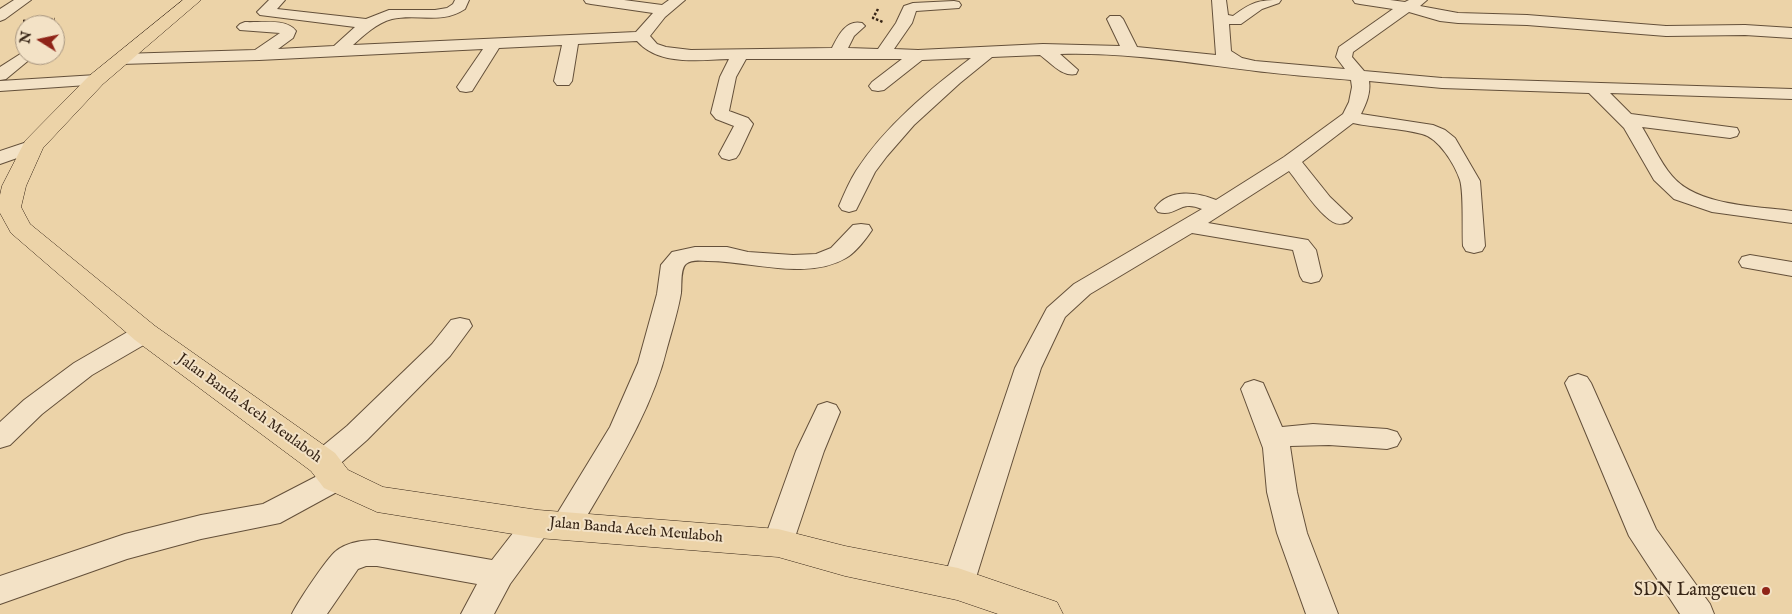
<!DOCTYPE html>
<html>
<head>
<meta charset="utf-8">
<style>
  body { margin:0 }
  #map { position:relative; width:1792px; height:614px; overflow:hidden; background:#ecd3a8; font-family:"IM FELL English",serif }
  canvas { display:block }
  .north { position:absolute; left:15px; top:15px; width:50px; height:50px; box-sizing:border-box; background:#f3e2c6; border:1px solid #a89680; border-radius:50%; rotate:280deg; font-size:14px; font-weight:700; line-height:20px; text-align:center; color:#372516 }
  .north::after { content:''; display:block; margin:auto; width:18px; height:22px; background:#8f2418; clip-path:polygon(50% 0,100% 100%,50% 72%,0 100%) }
</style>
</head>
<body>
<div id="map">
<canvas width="1792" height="614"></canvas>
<div class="north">N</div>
</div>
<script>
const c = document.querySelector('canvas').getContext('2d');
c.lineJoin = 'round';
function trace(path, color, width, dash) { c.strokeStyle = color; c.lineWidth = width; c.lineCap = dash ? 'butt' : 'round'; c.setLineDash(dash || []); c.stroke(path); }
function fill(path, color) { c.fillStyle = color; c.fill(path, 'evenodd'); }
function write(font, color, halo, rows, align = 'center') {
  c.font = font + ' "IM FELL English",serif'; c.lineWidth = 4; c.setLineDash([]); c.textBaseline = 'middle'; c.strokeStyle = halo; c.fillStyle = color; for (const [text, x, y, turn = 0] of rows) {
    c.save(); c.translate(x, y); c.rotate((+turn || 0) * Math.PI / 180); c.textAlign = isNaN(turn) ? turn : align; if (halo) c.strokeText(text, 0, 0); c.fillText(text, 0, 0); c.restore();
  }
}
const path = new Path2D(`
  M878,9L873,18L883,22
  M23,21L55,19`);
const minor = new Path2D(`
  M14,0H31L5,19L0,21V9Z
  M269,0H285L277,9L366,19L389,10H435L447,8L453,4L455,0H469L465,9C441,25 417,13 392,19C377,23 364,35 353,45L636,32L653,13L591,4L586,3L584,0H624L662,5L669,0H685L665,17L650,36L657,44L666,47L691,50L832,48C838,36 846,19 862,23L865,26L854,36L848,48L878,49L896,23L904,6L913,3L954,1L959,2L961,5L959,8L916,11L912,23L894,49L918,50L1043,44L1120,46L1107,19L1110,16H1120L1123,19L1137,47L1216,55L1212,0H1226L1228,15L1233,16C1252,2 1258,0 1281,0L1279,3L1262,9L1241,24H1229L1231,51L1242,58L1255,61L1345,69L1336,57L1339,47L1393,9L1360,4L1355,3L1353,0H1390L1405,2L1409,0H1427L1420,6L1458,13L1527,15L1666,26L1745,25L1792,28V38L1745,35L1666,36L1527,25L1458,23L1440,21L1409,12L1353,52L1352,57L1364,71L1442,78L1792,89V99L1610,93L1631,114L1737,128L1739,132L1737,136L1730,138L1642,127C1652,143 1660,162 1672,176C1697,206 1756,206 1792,211V223L1712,212L1674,199L1654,180L1624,128L1589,93L1442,88L1369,81C1371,93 1366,104 1361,114L1433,125L1445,130L1455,138L1480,181L1485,246L1482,251L1474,253L1466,251L1463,246C1462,231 1464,193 1460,180C1455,165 1439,138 1422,134C1400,128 1376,128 1353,123L1302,162L1330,197L1352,218L1348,222C1343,224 1338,225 1333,222C1317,212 1301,186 1289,171L1208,223L1308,240L1316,250L1322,276L1319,281L1311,283L1303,281L1300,276L1293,250L1192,233L1090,294L1065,317L1041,368L974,584L969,594L958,598L947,594L942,584L1015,368L1047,308L1074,284L1202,209C1179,199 1178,217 1158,212L1155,208C1169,188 1197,192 1216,200L1284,157L1343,114L1349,102L1352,87L1351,80C1320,77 1288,75 1256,71C1191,63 1126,52 1060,54L1078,70L1076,74C1062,77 1051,63 1040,55L992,57L960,83L914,125L887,156L875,172L856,210L849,212L842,210L839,206C844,194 849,182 856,171C885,126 929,90 971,58L922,60L884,90L878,91L872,90L869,86L872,82L902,59H746L736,77L729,111L748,118L753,124L739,154L736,158L729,160L722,158L719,154L734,126L716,119L711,113L720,77L729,59C699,60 659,66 637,41L578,44L572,81L569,85H557L554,81L562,45L499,48L472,91L466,92L460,91L457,87L483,49L259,60L121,64L115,62L113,59L115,56L121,54L255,50L280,33L240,30L237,27L240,24L245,22C259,23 287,18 296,31L293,38L278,49L334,46L355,27L260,15L257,12Z
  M25,51V55H35L6,79L0,80V67Z
  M96,75L102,76L105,80L102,84L0,91V81Z
  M33,140L40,142L42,146L40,150L0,164V151Z
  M861,224L869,225L872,230C866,239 855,253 846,258C807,281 750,261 708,261C701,261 692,259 686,264C680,269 682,285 681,293C678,311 672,330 667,348C651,415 610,475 576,535L565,538L554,535L551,528L510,584L494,614H461L477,584L377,566H366L358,569L327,614H292C297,603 327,558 336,551C347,542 364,540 377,540L492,560L527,515L538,512L549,515L552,522L610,427L638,363L657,294L661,265L672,252L695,247H727L748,252L793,255L816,254L831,248L853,225Z
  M1750,255L1792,262V276L1742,267L1739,262L1742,257Z
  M460,318L469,320L472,326L450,356L367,440L334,469L346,471L350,479L346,487L280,523L201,539L127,559L0,604V576L125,534L201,515L263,504L323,473L313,470L309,462L313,454L347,426L432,344L451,320Z
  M145,325L154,327L157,333L154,339L92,375L42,414L10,445L0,448V422L24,400L74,363L136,327Z
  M1578,374L1587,377L1591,383L1656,529L1710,604L1714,614H1680L1629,536L1565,383L1569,377Z
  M1254,380L1263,383L1282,427L1313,424L1387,429L1397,432L1401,439L1397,446L1387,449L1329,445L1290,446L1297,492L1307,533L1338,614H1306L1277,533L1267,492L1263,448L1241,389L1245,383Z
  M827,402L836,405L840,412L824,451L793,543L789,552L778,556L767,552L763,543L796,451L818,405Z`);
const highway = new Path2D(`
  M183,0H201L103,84L43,148L26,186L21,207L30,224L155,326L335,453L348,470L383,487L538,510L778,529L845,546L958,568L1057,602L1063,614H998L957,600L845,576L778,557L538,538L377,512L324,488L311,471L135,340L11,233L0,213V195L2,186L25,141L89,76Z`);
const markers = [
  [1766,591,5,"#8f2418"]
];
const streetNames = [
  ["Jalan Banda Aceh Meulaboh",249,409,36],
  ["Jalan Banda Aceh Meulaboh",636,531,5]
];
const nearPoinames = [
  ["SDN Lamgeueu",1756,591]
];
trace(minor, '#64503a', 2);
trace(highway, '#372516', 1);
trace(path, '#372516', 2.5, [2.5, 2]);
fill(minor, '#f3e2c6');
fill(highway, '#ecd3a8');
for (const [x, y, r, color] of markers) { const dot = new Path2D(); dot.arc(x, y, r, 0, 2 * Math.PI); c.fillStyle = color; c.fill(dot); trace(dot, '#f3e2c6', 2); }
write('15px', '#372516', '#f3e2c6', streetNames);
write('18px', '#372516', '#f3e2c6', nearPoinames, 'right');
</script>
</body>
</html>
